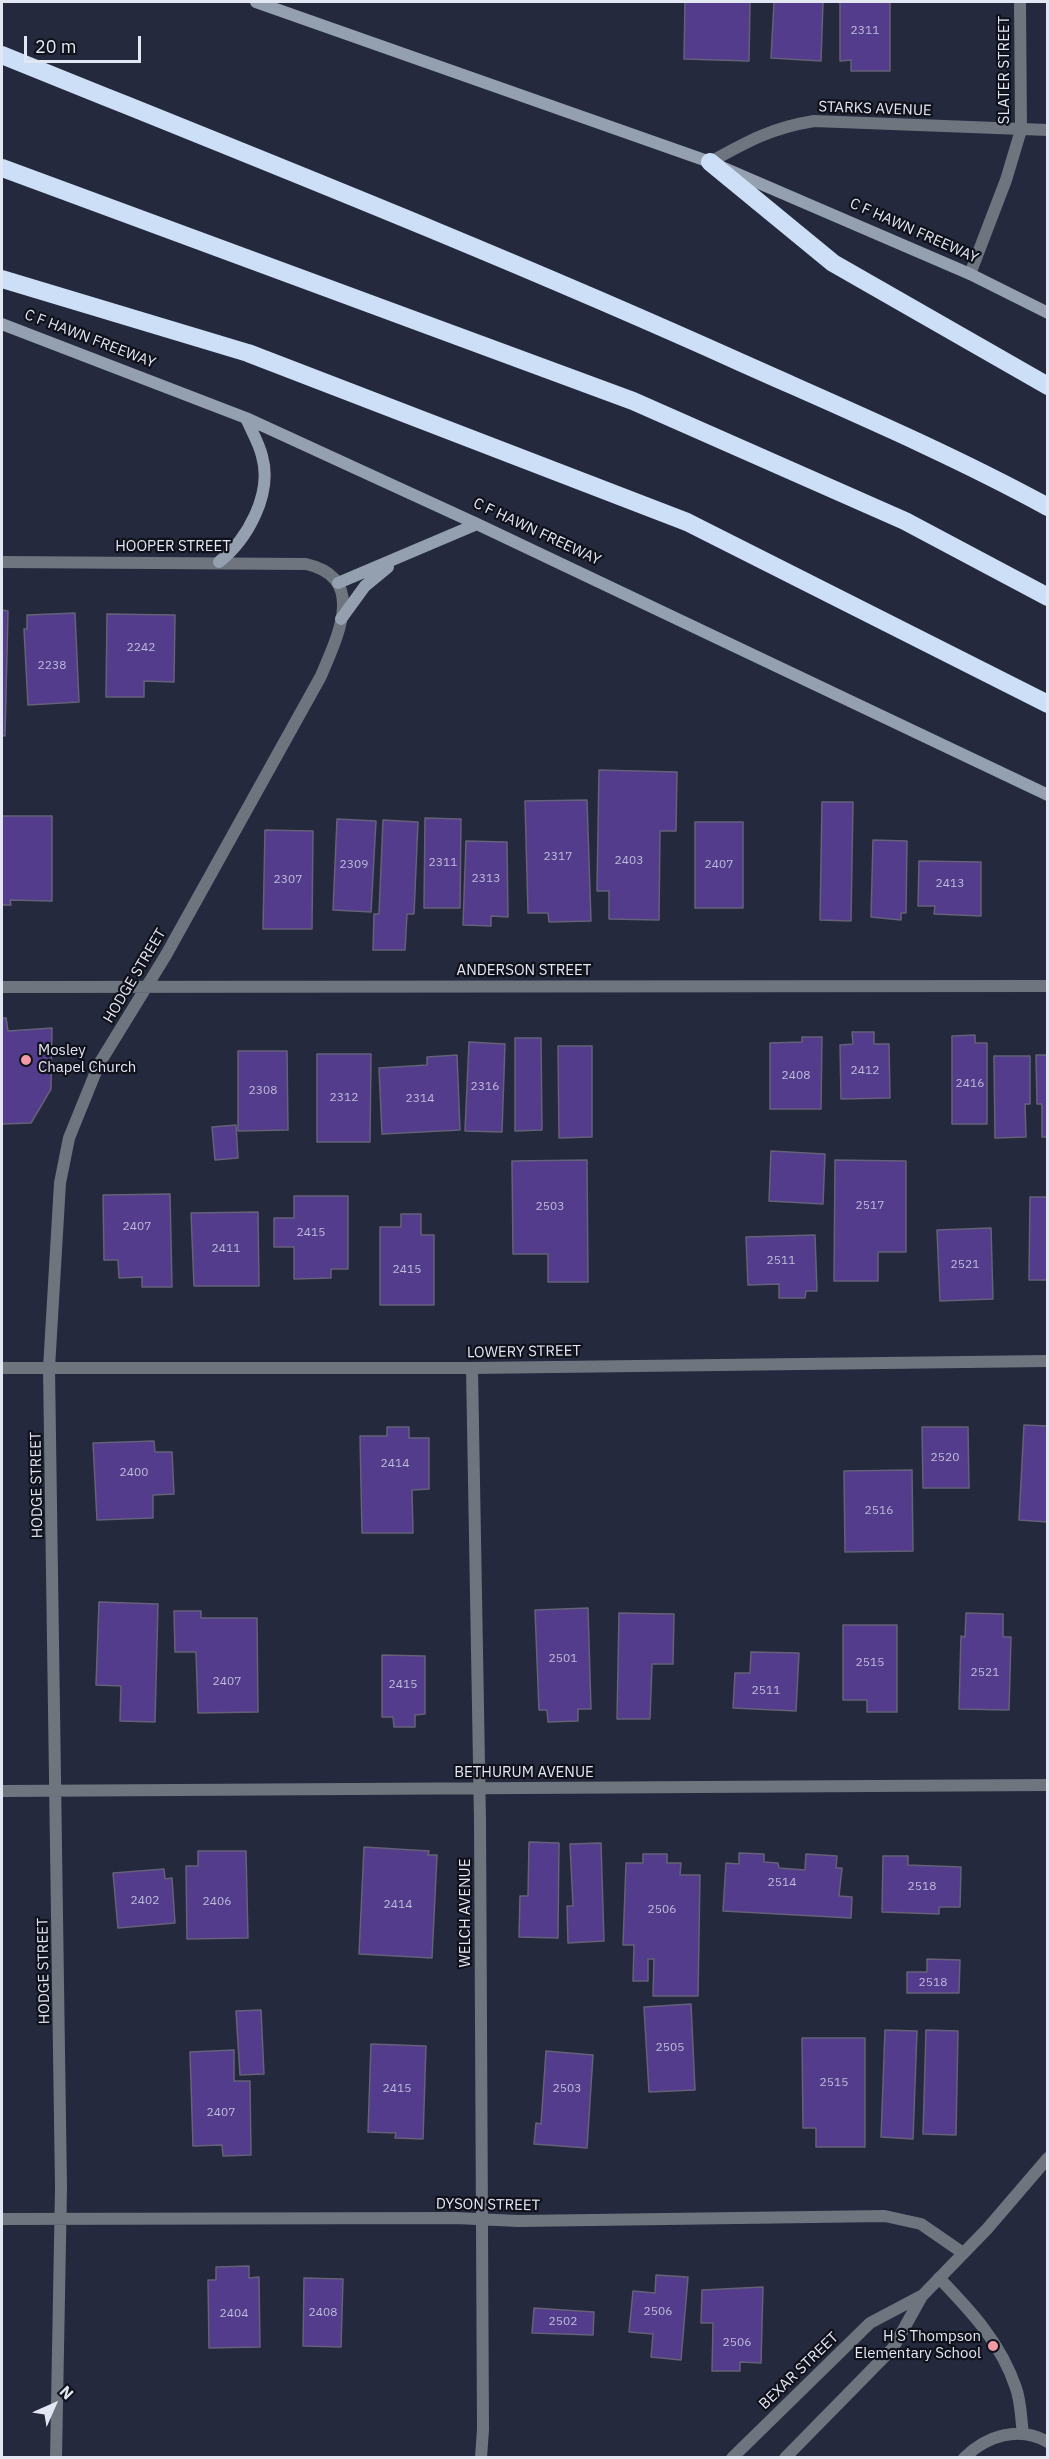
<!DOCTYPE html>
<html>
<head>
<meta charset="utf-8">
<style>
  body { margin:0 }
  #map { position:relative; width:1049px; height:2459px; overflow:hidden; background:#24293d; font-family:"IBM Plex Sans",sans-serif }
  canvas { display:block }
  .frame { position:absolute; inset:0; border:3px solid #e3e7f4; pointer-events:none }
  .north { position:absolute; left:24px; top:2375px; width:60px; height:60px; -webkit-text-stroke:4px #10121b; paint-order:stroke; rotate:45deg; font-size:16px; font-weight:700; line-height:24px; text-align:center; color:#e3e7f4 }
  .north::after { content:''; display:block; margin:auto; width:21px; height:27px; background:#e3e7f4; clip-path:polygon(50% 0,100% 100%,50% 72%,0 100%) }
  .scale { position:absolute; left:24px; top:36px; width:117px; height:27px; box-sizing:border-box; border:3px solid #e3e7f4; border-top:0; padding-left:8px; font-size:18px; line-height:21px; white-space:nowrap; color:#e3e7f4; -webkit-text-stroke:4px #10121b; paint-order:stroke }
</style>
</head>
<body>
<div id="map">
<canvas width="1049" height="2459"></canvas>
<div class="frame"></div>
<div class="north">N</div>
<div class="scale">20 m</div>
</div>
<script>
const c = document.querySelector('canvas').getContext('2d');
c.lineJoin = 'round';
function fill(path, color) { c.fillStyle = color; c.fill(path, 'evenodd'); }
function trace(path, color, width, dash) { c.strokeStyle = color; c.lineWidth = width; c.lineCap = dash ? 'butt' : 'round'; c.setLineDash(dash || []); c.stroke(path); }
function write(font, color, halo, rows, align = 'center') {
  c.font = font + ' "IBM Plex Sans",sans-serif'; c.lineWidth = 4.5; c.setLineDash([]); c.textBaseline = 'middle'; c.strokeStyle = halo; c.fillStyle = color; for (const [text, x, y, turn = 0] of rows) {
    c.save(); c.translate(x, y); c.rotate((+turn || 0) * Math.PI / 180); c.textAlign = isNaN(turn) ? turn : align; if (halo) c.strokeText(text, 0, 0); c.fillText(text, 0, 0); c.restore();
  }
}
const building = new Path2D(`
  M685,2H750L749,61L684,59Z
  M774,2H823L821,61L771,58Z
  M840,2H890V71H851V60L840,61Z
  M2,610L8,611L5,736L2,735Z
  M75,613L79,702L28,705L24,629H27V615Z
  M107,614L175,615L174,682L144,681V697H106Z
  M599,770L677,772L676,831H660L659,920L609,919V891H597Z
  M587,800L591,921L549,922L548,913H528L525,801Z
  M822,802H853L851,921L820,920Z
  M2,816H52V901L10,900L11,905H2Z
  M425,818L461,819L460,908H424Z
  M337,819L376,821L371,912L333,910Z
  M383,820L418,822L414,914H407L405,950H373L374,914H379Z
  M695,822H743V908H695Z
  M265,830L313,831L312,929H263Z
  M873,840L907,841L906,913H901V920L871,917Z
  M466,841L507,842L508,917L491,916V926L463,925Z
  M919,861L981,862V916L934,914L935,906H918Z
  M2,1018H6L8,1031L52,1028L51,1089L31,1123L2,1124Z
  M852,1032H874V1044H889L890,1098L841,1099L840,1045L853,1044Z
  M975,1035V1043H987V1124H952V1036Z
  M802,1037H822L821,1109H770V1043L802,1042Z
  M515,1038H541L542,1130L515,1131Z
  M469,1042L505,1044L502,1132L465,1131Z
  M558,1046H592V1137L559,1138Z
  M238,1051H287L288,1130L238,1131Z
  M317,1054H371L370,1142H317Z
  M457,1055L460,1130L382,1134L379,1068L427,1065V1057Z
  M1036,1055H1048V1137H1042V1104H1037Z
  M994,1056H1030V1104H1025L1026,1137L995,1138Z
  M236,1125L238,1158L215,1160L212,1127Z
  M771,1151L825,1154L823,1204L769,1201Z
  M587,1160L588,1282H548V1254H513L512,1161Z
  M835,1160L906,1161V1252H878V1281H834Z
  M170,1194L172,1287H142V1277L119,1278L118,1260H104L103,1195Z
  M294,1196H348V1269H331V1278L294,1279V1247H274V1218H294Z
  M1030,1197H1048V1280H1029Z
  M258,1212L259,1286H194L191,1213Z
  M401,1214H421V1235H434V1305H380V1227H401Z
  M991,1228L993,1299L940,1301L937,1230Z
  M815,1235L817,1291H806L805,1298H779V1284L748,1285L746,1237Z
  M1024,1425L1048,1426V1522L1019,1520Z
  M387,1427H409V1438H429V1489L412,1490L413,1533H362L360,1436H387Z
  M922,1427H968L969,1488H923Z
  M154,1441L155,1452H172L174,1494L153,1495V1518L97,1520L93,1443Z
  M912,1470L913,1551L845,1552L844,1471Z
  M99,1602L158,1604L155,1722L120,1721L121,1686L96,1685Z
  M588,1608L591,1709H578V1721L548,1722L547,1710H539L535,1610Z
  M174,1611H201V1618H257L258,1712L198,1713L196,1652H175Z
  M619,1613L674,1614L673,1664H652L650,1719H617Z
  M966,1613L1003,1614V1637H1011L1009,1710L959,1709L961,1636L965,1637Z
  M843,1625H897V1712H867V1700H843Z
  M751,1652L799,1653L796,1711L733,1708L735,1673H750Z
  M382,1655L425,1656V1714L415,1715V1727H394L393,1717H382Z
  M529,1842L559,1843L558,1938L519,1937L520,1896H528Z
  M601,1843L604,1941L568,1943L567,1906H573L570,1844Z
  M364,1847L429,1851L428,1855H437L432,1958L359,1954Z
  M198,1851H246L248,1938L187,1939L186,1866H198Z
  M739,1853L764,1854V1862L778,1863L779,1868L805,1870L806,1854L837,1856L836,1868H842L839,1896L852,1897L851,1918L723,1911L726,1863L739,1864Z
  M643,1854H667V1863H681L680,1875H700L698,1996H653L654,1959H648V1981H633L634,1945H623L626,1863H643Z
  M883,1856H908V1865L961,1867L960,1907H939V1914L882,1912Z
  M164,1869L165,1879L172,1878L175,1923L118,1928L113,1873Z
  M927,1959L960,1960L959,1993H907V1972H927Z
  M691,2004L695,2090L649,2092L644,2007Z
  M261,2010L264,2074L240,2075L236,2011Z
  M885,2030L917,2031L913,2139L881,2137Z
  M926,2030L958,2031L956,2135L923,2134Z
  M802,2038H865V2147H816V2128H803Z
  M371,2044L426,2046L423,2139L395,2138L396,2133L368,2132Z
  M234,2050V2081H250L251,2155L223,2156L222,2145L193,2146L190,2052Z
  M546,2051L593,2055L587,2148L534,2144L536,2123L541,2124Z
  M249,2266V2278L259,2277L260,2347L209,2348L208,2280H216V2267Z
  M656,2275L688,2277L681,2360L651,2357L653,2334L629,2332L633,2291L655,2293Z
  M304,2278L343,2279L341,2347L303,2346Z
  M763,2287L761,2363L740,2362V2371H712L713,2323H701L702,2290Z
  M534,2308L594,2312L593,2335L532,2333Z`);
const service = new Path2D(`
  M939,2278C971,2311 1001,2343 1016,2388C1021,2402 1021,2419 1023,2434
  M964,2458C986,2436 1019,2425 1048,2442`);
const minor = new Path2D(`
  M710,162C748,141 771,128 814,121L1048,130
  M970,274L1006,180L1021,130L1020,2
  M2,562L306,564C368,578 337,637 321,676L166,955L99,1064L69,1138L60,1183L49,1368L61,2188L56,2458
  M2,987L1048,986
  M2,1368H472L1048,1361
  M472,1368L480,1820L483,2429L481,2458
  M2,1791L1048,1785
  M2,2219L456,2218L518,2221L885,2216L921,2224L963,2253`);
const tertiary = new Path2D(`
  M732,2458L870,2323L921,2296
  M785,2458L893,2348L922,2296L987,2229L1048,2158`);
const secondary = new Path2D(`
  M256,2L710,162L970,274L1048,313
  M2,324L246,418L477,524L1048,795
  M219,562C247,540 273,494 262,456C259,443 251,430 246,418
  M338,583L477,524
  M341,619L365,586L388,567`);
const motorway = new Path2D(`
  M2,55C249,155 498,253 742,363C845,409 949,453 1048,507
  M710,162L833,263L1048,386
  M2,168L633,401L905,521L1048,597
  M2,279L248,353L687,522L1048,704`);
const markers = [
  [26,1060,6,"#f39aa7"],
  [993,2346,6,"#f39aa7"]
];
const numberNames = [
  ["2311",865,31],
  ["2242",141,648],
  ["2238",52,666],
  ["2317",558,857],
  ["2403",629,861],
  ["2311",443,863],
  ["2309",354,865],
  ["2407",719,865],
  ["2313",486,879],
  ["2307",288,880],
  ["2413",950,884],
  ["2412",865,1071],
  ["2408",796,1076],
  ["2416",970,1084],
  ["2316",485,1087],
  ["2308",263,1091],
  ["2312",344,1098],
  ["2314",420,1099],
  ["2517",870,1206],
  ["2503",550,1207],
  ["2407",137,1227],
  ["2415",311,1233],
  ["2411",226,1249],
  ["2511",781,1261],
  ["2521",965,1265],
  ["2415",407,1270],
  ["2520",945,1458],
  ["2414",395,1464],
  ["2400",134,1473],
  ["2516",879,1511],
  ["2501",563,1659],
  ["2515",870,1663],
  ["2521",985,1673],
  ["2407",227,1682],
  ["2415",403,1685],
  ["2511",766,1691],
  ["2514",782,1883],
  ["2518",922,1887],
  ["2402",145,1901],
  ["2406",217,1902],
  ["2414",398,1905],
  ["2506",662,1910],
  ["2518",933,1983],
  ["2505",670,2048],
  ["2515",834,2083],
  ["2415",397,2089],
  ["2503",567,2089],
  ["2407",221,2113],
  ["2506",658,2312],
  ["2408",323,2313],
  ["2404",234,2314],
  ["2502",563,2322],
  ["2506",737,2343]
];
const streetNames = [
  ["SLATER STREET",1005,70,-90],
  ["STARKS AVENUE",875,109,2],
  ["C F HAWN FREEWAY",914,231,24],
  ["C F HAWN FREEWAY",90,339,21],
  ["C F HAWN FREEWAY",537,532,25],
  ["HOOPER STREET",173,547],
  ["ANDERSON STREET",524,971],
  ["HODGE STREET",135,976,-59],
  ["LOWERY STREET",524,1352,-1],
  ["HODGE STREET",37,1485,-91],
  ["BETHURUM AVENUE",524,1773],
  ["WELCH AVENUE",466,1913,-90],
  ["HODGE STREET",44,1971,-91],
  ["DYSON STREET",488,2205,1],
  ["BEXAR STREET",799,2371,-44]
];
const poiNames = [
  ["Mosley",38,1051],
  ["Chapel Church",38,1068],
  ["H S Thompson",981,2337,"right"],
  ["Elementary School",981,2354,"right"]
];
fill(building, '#523c8b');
trace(building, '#656178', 1.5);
trace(service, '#6e757f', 12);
trace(minor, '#6e757f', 12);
trace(tertiary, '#6e757f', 12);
trace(secondary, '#94a0af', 12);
trace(motorway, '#cddff6', 18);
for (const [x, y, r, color] of markers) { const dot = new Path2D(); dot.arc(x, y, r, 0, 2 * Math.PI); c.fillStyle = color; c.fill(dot); trace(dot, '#10121b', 2); }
write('12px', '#bfbcda', null, numberNames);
write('15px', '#e3e7f4', '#10121b', streetNames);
write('15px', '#e3e7f4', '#10121b', poiNames, 'left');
</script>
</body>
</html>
